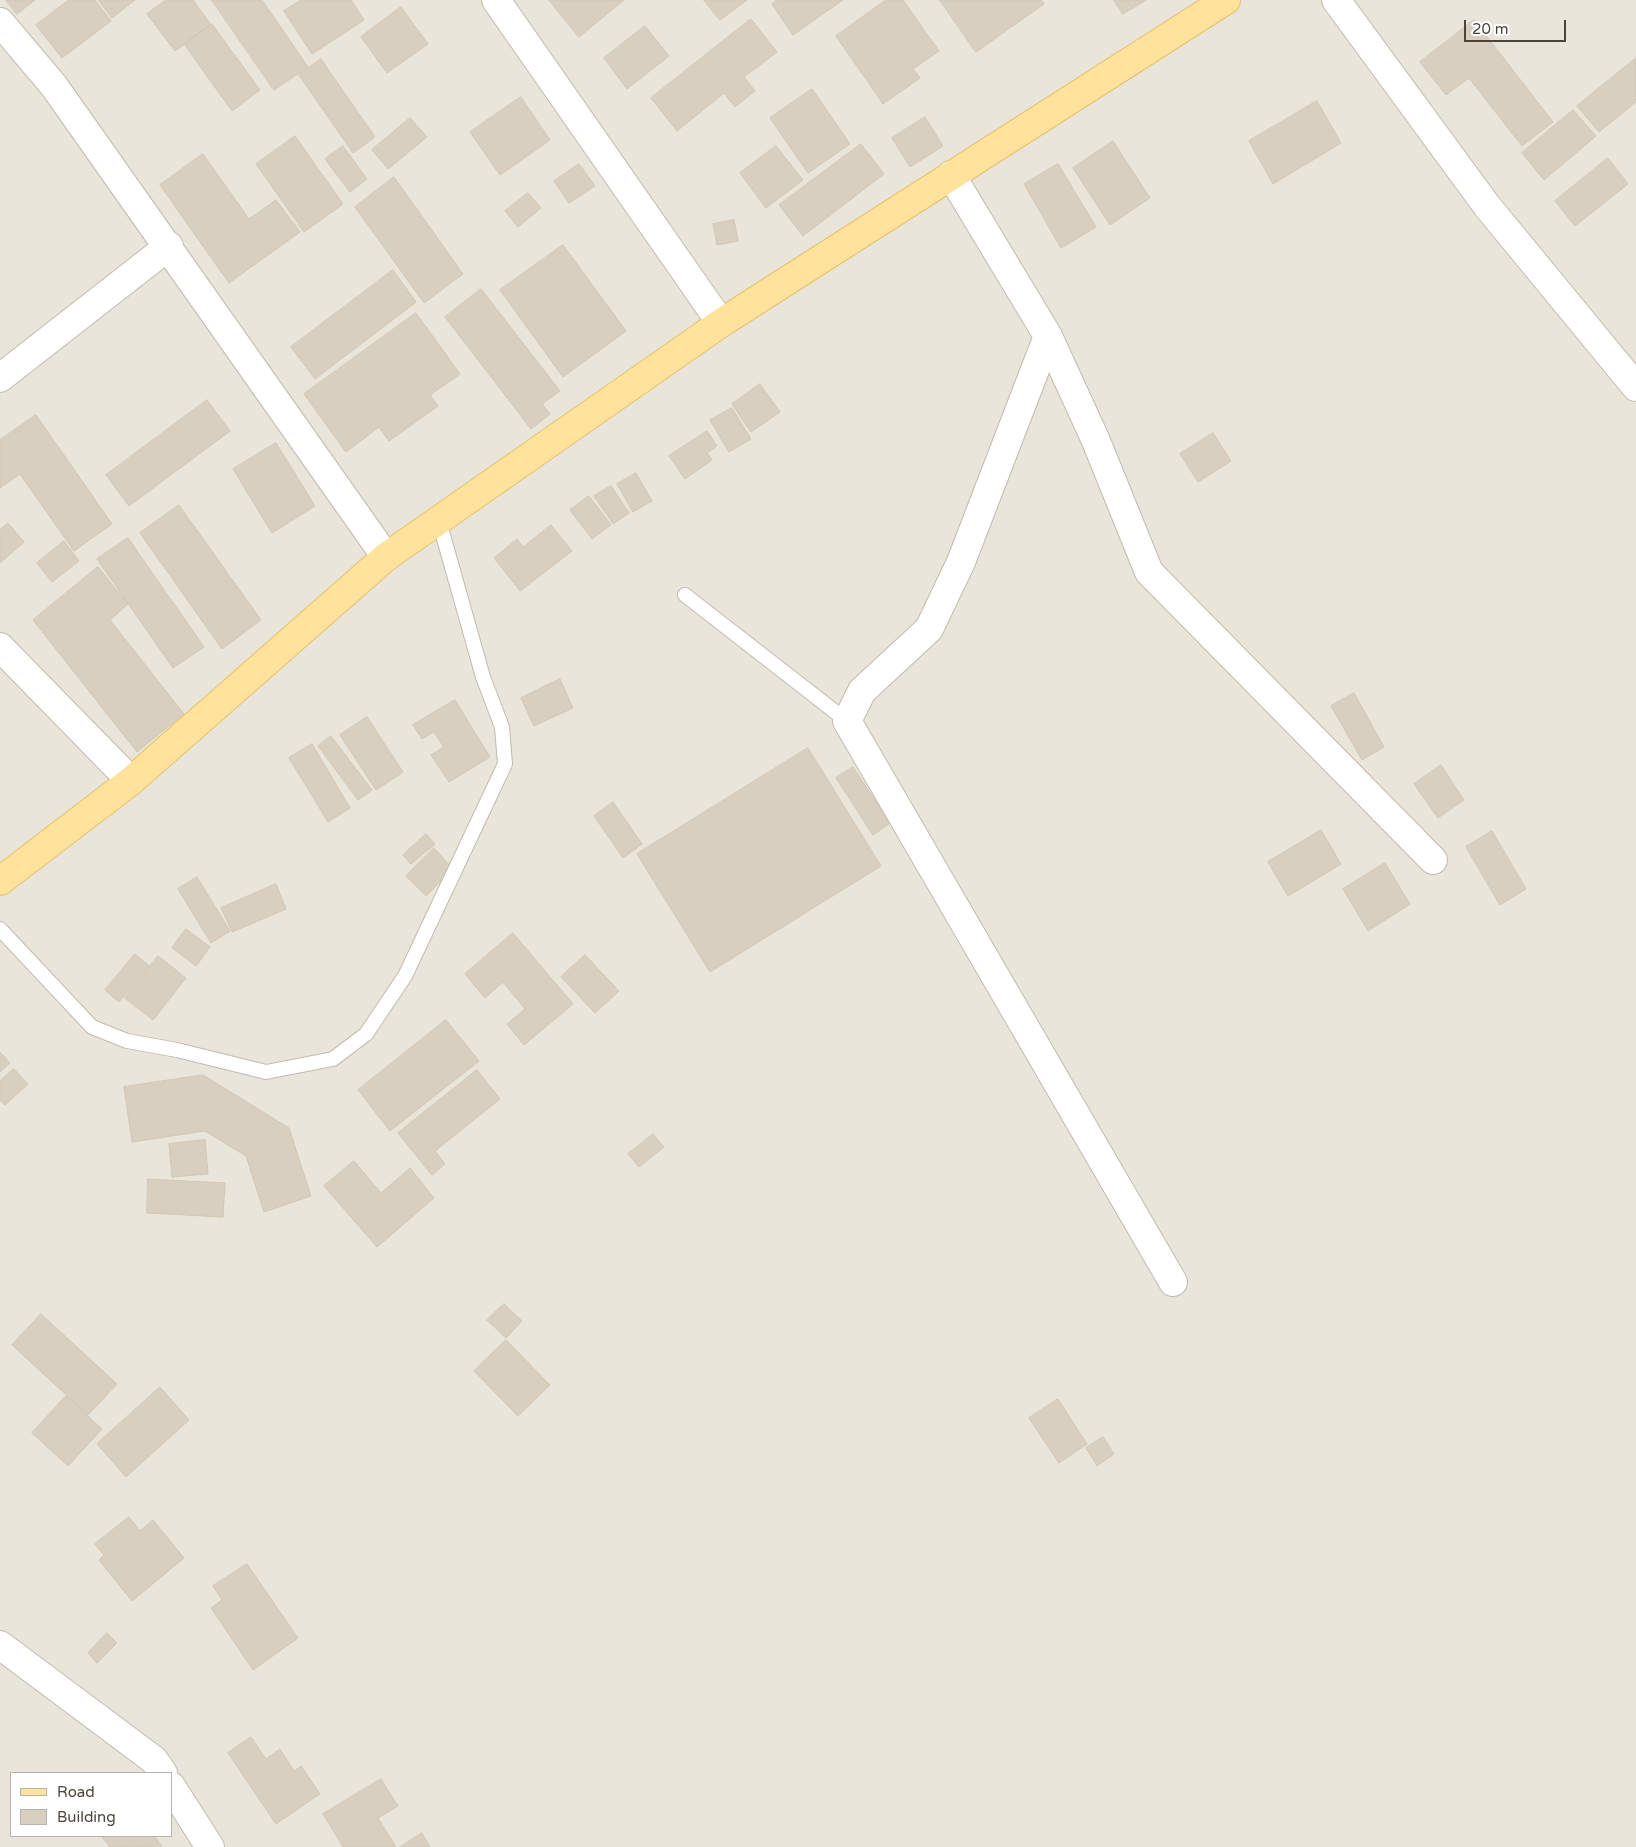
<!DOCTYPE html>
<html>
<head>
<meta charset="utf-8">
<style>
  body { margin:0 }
  #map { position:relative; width:1636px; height:1847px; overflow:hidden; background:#f6f3ec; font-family:"Varela Round",sans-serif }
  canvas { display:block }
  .legend { position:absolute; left:10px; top:1772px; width:162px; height:65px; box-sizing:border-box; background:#fff; border:1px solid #b7b4b0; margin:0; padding:6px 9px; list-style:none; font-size:15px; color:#4b4439 }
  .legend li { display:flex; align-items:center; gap:10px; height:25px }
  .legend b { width:25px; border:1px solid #b7b4b0 }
  .scale { position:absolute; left:1464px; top:20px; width:102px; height:22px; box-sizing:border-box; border:2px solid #4b4439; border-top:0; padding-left:6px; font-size:15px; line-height:18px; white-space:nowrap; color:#4b4439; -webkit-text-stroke:4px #fff; paint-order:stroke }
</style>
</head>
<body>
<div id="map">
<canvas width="1636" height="1847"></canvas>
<ul class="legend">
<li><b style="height:6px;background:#ffe39c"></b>Road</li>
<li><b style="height:14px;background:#d8cfc1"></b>Building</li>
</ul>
<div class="scale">20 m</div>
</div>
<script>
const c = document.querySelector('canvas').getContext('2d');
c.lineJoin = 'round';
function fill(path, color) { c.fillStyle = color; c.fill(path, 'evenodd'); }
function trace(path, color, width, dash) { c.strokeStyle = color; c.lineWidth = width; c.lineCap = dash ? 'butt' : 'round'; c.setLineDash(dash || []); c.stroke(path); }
const residential = new Path2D(`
  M0,0H1636V1847H0ZM11,1773H171V1836H11Z`);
const building = new Path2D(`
  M6,0H35L17,14Z
  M69,0H95L111,21L62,58L36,25Z
  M99,0H135L112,18Z
  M166,0H193L211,25L175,51L147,14Z
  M212,0H262L308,67L274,90Z
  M301,0H351L364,20L312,54L284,11Z
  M549,0H624L579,37Z
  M704,0H747L720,20Z
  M777,0H843L793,35L772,4Z
  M886,0H903L939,51L913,69L920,78L883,104L836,36Z
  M940,0H1041L1044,4L976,52Z
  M1114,0H1146L1123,14Z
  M401,7L428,44L387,73L361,37Z
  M751,19L777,52L744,77L755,91L735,107L724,93L677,131L651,98Z
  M1474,20L1553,122L1522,146L1469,78L1446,95L1420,62Z
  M212,24L260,90L232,111L184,44Z
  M645,26L669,56L627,89L604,58Z
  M1636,58V102L1599,132L1577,106Z
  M321,59L375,137L353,153L299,75Z
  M812,89L850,144L808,173L770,118Z
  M521,97L550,140L500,175L470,132Z
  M1317,101L1341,143L1273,184L1249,141Z
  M1573,110L1596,136L1544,180L1522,153Z
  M925,117L943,146L910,167L892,138Z
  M410,118L427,137L388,169L372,150Z
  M295,136L343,204L304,232L256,164Z
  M1113,141L1150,198L1110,225L1073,168Z
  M861,144L884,174L803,236L779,205Z
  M343,146L367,179L350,192L325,159Z
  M776,146L803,180L766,208L740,173Z
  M203,154L249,219L276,200L300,232L229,283L160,185Z
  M1608,158L1628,184L1575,226L1555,201Z
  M579,164L595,186L569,203L554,181Z
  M1058,164L1096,227L1061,248L1024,184Z
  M394,177L463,274L424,303L355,207Z
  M528,193L541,208L518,227L505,211Z
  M734,220L738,241L717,245L713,224Z
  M563,245L626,331L563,377L500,290Z
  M393,270L416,302L315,379L291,347Z
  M481,289L560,391L542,404L550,414L531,429L445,317Z
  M416,313L460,374L430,395L438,406L389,441L379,427L346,452L304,394Z
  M760,384L780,412L751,432L732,404Z
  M207,400L230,431L129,506L106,475Z
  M732,408L751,439L729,452L710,420Z
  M36,415L112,524L74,551L20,474L0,488V440Z
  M707,431L717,446L707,453L712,460L685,479L669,456Z
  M1213,433L1231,461L1198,482L1180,454Z
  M276,443L315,506L272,533L233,469Z
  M636,473L652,501L633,512L617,484Z
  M611,486L629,513L613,524L594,496Z
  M589,496L611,525L592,539L570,510Z
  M179,505L261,620L222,649L140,533Z
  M8,523L24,542L0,563V530Z
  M551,525L572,551L520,591L494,558L517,539L523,547Z
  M128,538L204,647L173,668L97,559Z
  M64,541L79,561L52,582L37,563Z
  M98,567L128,604L110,620L184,714L137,752L33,620Z
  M560,679L573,708L534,726L521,698Z
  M1354,693L1384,747L1362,760L1331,706Z
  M455,700L490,757L449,782L431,755L444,747L434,732L422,739L413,725Z
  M367,717L403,772L376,790L340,735Z
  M331,736L372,790L358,800L318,746Z
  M312,744L350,808L328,822L289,758Z
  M808,748L881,866L710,972L637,854Z
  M1441,765L1464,800L1438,818L1414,784Z
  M853,767L890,823L873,835L836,778Z
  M613,802L642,844L623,858L594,816Z
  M1321,830L1341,864L1288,896L1268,862Z
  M1492,831L1526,889L1500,905L1466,847Z
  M426,834L435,844L411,864L403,855Z
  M434,848L453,869L426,896L406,876Z
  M1385,863L1410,904L1368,931L1343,889Z
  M197,877L230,931L211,943L178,889Z
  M276,884L286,909L232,932L221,908Z
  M186,929L210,947L196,966L172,948Z
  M513,933L573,1004L524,1045L507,1024L525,1009L503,982L485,998L465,974Z
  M135,954L149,966L119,1002L105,990Z
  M585,955L619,991L595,1013L561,977Z
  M158,956L186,978L153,1020L125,998Z
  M446,1020L479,1061L390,1131L358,1090Z
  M0,1052L10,1063L0,1072Z
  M14,1069L28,1084L5,1105L0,1100V1081Z
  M477,1070L500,1099L435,1151L445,1164L432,1175L398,1133Z
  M203,1075L289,1128L311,1196L264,1212L246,1156L205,1131L132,1142L124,1087Z
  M653,1134L664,1147L639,1167L628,1154Z
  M205,1140L208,1174L172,1177L169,1144Z
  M354,1161L381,1193L410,1168L434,1198L377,1247L324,1186Z
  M148,1179L225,1183L223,1217L147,1213Z
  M504,1304L522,1321L506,1338L487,1320Z
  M41,1314L117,1384L88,1415L12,1345Z
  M506,1340L550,1385L518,1416L474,1371Z
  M160,1387L189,1420L126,1477L97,1444Z
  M66,1396L102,1429L68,1466L32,1433Z
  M1058,1399L1087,1444L1059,1463L1029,1418Z
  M1103,1437L1114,1454L1097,1466L1086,1448Z
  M129,1517L140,1531L153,1520L184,1558L132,1601L99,1560L104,1555L95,1544Z
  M247,1564L298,1638L253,1670L211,1608L222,1600L213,1586Z
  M107,1633L117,1643L97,1663L88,1653Z
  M251,1737L266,1759L280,1749L294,1771L301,1766L320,1794L276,1824L228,1753Z
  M381,1779L398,1806L378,1818L396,1847H343L323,1814Z
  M422,1833L430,1847H400Z
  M103,1836H154L162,1846L110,1847L102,1837Z`);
const service = new Path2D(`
  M685,595L847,721
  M0,929L92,1027L127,1041L177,1050L266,1072L333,1059L366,1034L405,976L505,764L502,727L483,677L439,521`);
const minor = new Path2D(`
  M496,0L721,323
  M1336,0L1487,206L1636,387
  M0,22L54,86L386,557
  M951,175L1048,336L1096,441L1149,572L1433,860
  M1048,336L961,562L929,629L862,691L847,721L1173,1282
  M0,378L169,246
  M0,647L131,781
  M0,1645L154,1760L163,1773
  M171,1786L210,1847`);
const primary = new Path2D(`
  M0,881L131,781L386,557L721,323L1226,0`);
fill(residential, '#eae5da');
fill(building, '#d8cfc1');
trace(building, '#d3c7b4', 1);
trace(service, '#c2bbae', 16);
trace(minor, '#c2bbae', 30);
trace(primary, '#e6c16a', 30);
trace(service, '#fff', 14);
trace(minor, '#fff', 28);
trace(primary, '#ffe39c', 28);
</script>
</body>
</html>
